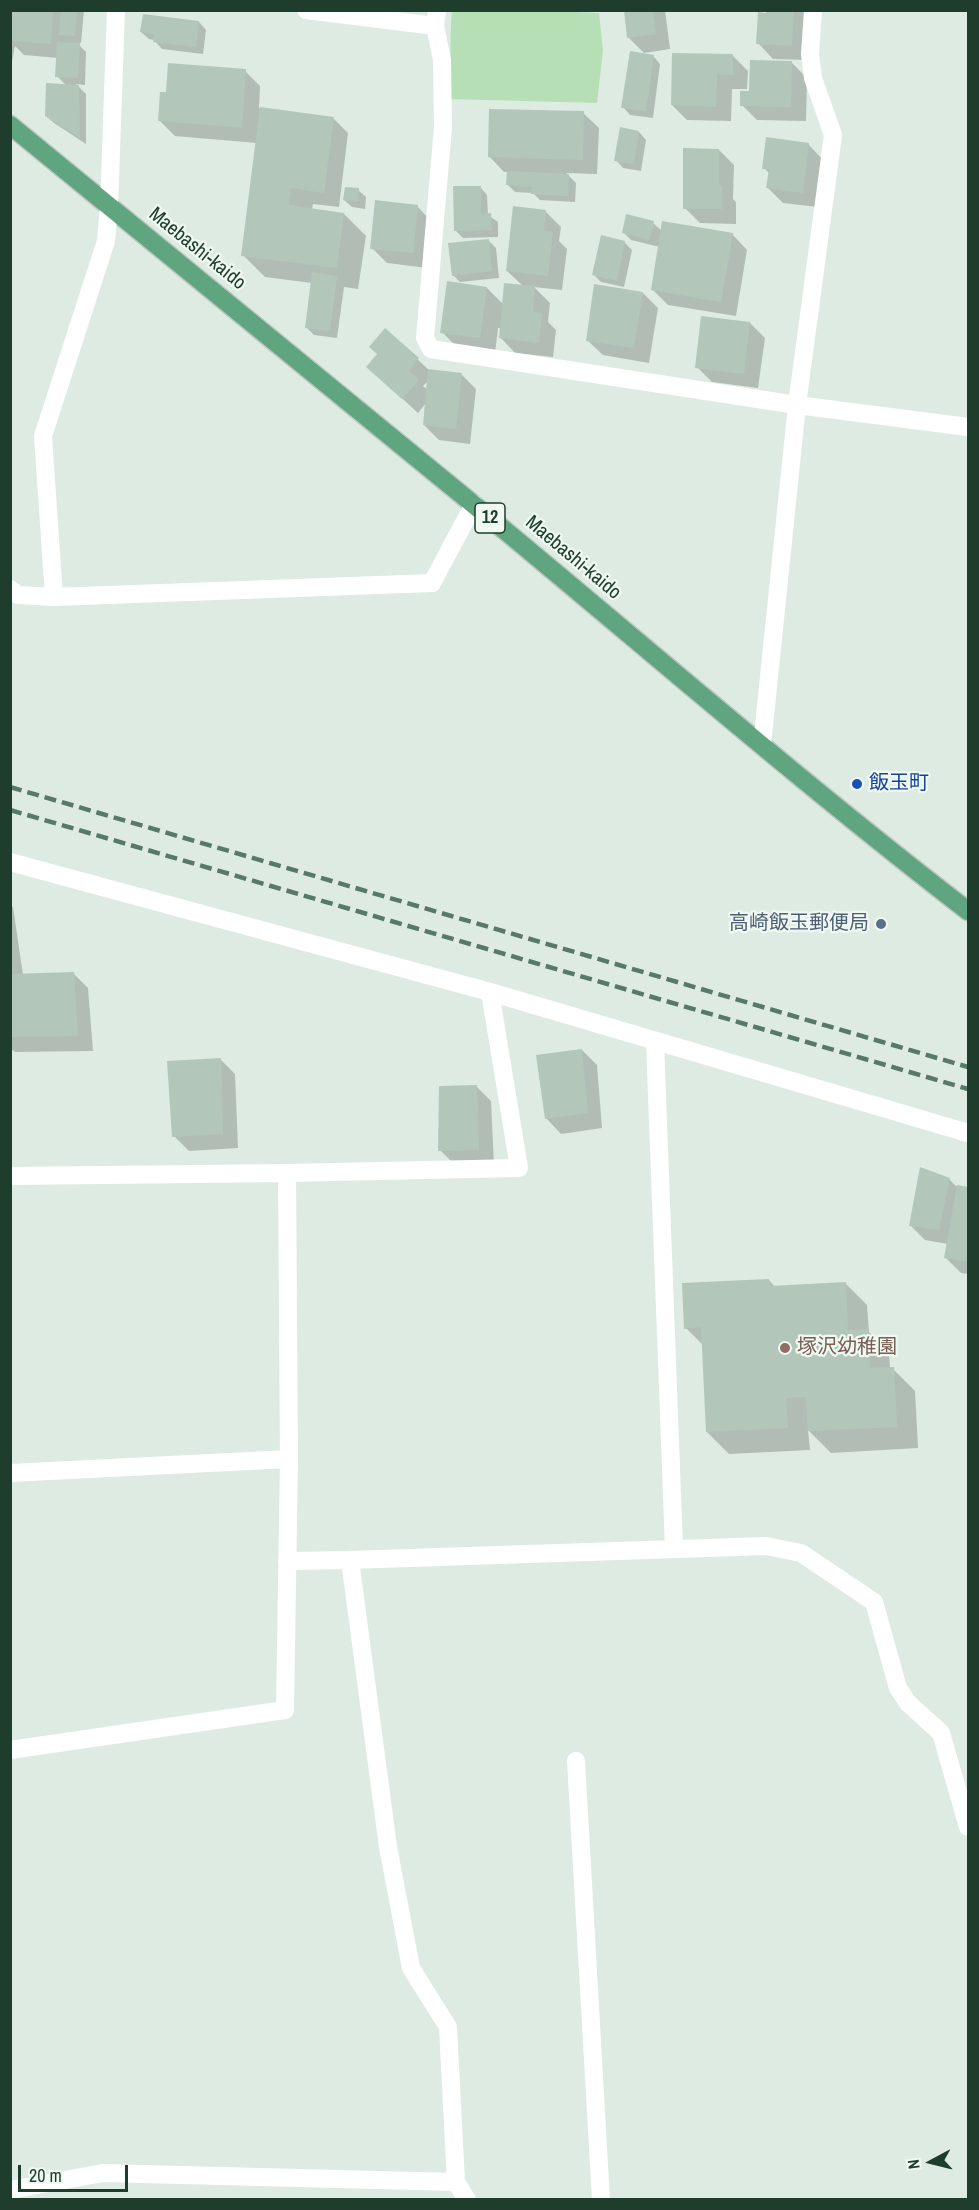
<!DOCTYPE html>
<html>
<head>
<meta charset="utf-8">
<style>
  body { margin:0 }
  #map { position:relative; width:979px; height:2210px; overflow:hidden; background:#deebe2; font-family:"Archivo Narrow",sans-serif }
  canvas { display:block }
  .frame { position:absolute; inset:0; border:12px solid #1e3d2c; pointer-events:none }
  .north { position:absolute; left:901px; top:2132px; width:60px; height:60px; -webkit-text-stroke:4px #eff8f1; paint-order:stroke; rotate:263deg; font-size:16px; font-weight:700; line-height:24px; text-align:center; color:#1e3d2c }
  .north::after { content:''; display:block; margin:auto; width:21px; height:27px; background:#1e3d2c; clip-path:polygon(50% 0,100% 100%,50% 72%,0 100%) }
  .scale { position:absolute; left:18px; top:2165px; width:110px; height:27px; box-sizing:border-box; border:3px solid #1e3d2c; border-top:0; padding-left:8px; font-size:18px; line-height:21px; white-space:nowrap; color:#1e3d2c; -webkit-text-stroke:4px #eff8f1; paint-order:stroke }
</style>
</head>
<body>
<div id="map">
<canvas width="979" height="2210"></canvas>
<div class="frame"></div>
<div class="north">N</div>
<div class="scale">20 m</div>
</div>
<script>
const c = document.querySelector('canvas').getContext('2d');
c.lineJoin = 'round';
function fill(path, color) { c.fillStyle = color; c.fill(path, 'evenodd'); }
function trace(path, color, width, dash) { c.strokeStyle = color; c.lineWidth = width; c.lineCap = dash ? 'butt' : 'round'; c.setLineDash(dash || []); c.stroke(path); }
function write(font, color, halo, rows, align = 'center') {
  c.font = font + ' "Archivo Narrow","Noto Sans JP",sans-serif'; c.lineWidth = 4.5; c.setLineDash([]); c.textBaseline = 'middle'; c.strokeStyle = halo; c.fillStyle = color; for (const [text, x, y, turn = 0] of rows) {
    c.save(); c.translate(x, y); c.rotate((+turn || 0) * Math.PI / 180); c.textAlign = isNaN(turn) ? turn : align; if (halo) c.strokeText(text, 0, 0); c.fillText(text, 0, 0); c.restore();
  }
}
const green = new Path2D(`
  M532,10L599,13L603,50L597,103L450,99C452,70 449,40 452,11Z`);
const shadow = new Path2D(`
  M10,10H84L81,43H77L86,52L85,85L76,84L86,94V144L54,123L46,116L67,86L57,76L58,58L24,55L15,46L10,72Z
  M625,10H665L670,49L644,53L629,38Z
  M768,10H809L807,60L773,59L758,43Z
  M199,22L206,30L203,54L162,49L154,40L149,39L141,32Z
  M653,56L660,64L653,118L630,115L623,107Z
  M733,56L748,71L747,89H732L731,121L687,120L672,105Z
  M791,62L807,78L806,121L757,120L742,105Z
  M245,71L260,86L259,108L333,118L348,133L339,207L313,204L312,210L344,214L366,236L358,289L344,287L337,338L314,335L307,328L312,283L265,277L243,255L257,143L175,136L160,121Z
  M583,113L599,128L597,174L566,173L576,183L575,202L540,200L533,193L515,192L507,184L508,172H504L489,156Z
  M639,132L646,140L641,171L623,168L616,160Z
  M808,144L823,160L818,207L783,203L768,188L770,174L764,168Z
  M719,150L734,165L733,199L736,202V224L700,223L685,208Z
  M480,187L487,195L488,215L498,222V237L463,238L456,231Z
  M358,190L366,197L365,209L352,207L344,200Z
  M417,206L432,222L427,268L387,263L372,248Z
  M546,212L561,227L559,241L567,249L562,290L534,287L550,303L548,322L556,330L553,357L515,353L500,337L501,328H498L495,353L457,347L442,332L487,288L504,305L523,286L507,271Z
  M653,223L662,231L732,234L747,250L736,316L668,305L653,290L660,247L631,240L624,233Z
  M488,240L496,248L499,278L460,282L453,275Z
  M624,242L632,250L624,287L601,282L594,275Z
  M643,293L658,308L649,363L603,355L587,340Z
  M750,323L765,338L758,388L712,382L697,367Z
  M386,330L430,371L461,374L476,389L470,444L439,440L424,425L426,403L418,413L368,367L379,354ZM429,380L428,390L423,386Z
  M10,905L13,907L23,975L73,973L88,988L93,1051L15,1052L10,1048Z
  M582,1050L597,1065L602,1128L561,1134L546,1118Z
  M220,1059L235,1074L238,1148L189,1151L174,1136Z
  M476,1086L491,1101L494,1165H455L440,1150Z
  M949,1179L956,1186L968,1188V1274L961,1273L946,1258L948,1244L925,1240L910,1225Z
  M769,1280L775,1287L845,1283L867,1305L869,1332L889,1352L890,1369H893L915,1391L918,1448L831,1453L808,1430L810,1450L729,1454L707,1432L703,1345L686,1328Z`);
const building = new Path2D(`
  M10,10H53L51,44L10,41Z
  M61,10H77L75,36L59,35Z
  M624,10H653L656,34L627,38Z
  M766,10H794L792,46L756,44L758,12L766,13Z
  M143,14L199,21L196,47L153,42L154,34L140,32Z
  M57,42L80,43L78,78L55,77Z
  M630,51L654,55L646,111L621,108Z
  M672,53L733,54V75L717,74L716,107L671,105Z
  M750,60L792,61L791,107L740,106V91H749Z
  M168,63L246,69L242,128L158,121L160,92H166Z
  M46,83L79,85L80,138L45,116Z
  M260,107L334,117L324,193L291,188L288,205L344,213L337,268L241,256Z
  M489,109L584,111L583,160L488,157Z
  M620,127L639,131L634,164L614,161Z
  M766,137L809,143L803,193L766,188L769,169H762Z
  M683,148L719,149V185L722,186V209H683Z
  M507,171L569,174L568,196L531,194L532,187L506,185Z
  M453,186H481V214L491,213L492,230L454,231Z
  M345,187L359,188L358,202L343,200Z
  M375,200L418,205L413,253L370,249Z
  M513,206L546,210L544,231L553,232L548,276L506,271Z
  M626,214L654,221L650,240L622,233Z
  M662,221L733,233L721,302L651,290Z
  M601,235L625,241L617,281L592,275Z
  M489,239L492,271L452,276L448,243Z
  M312,272L337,276L330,331L305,328Z
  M447,281L487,287L480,338L440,333Z
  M504,283L535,286L533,312L542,313L539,343L499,338Z
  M594,284L643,292L634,348L586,341Z
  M701,316L750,322L744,374L695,368Z
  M385,328L419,358L409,370L419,380L402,399L366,367L377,354L369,347Z
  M428,369L462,373L456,429L423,425Z
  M74,972L78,1036L10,1037V974Z
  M582,1049L588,1113L545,1119L536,1055Z
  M221,1058L223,1134L172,1137L167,1061Z
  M477,1085L479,1150L438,1151L439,1086Z
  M920,1167L950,1178L939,1230L909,1226Z
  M957,1185L968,1187V1262L944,1258Z
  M769,1279L770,1286L846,1282L848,1330L868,1329L870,1368L894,1367L897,1427L808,1431L806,1397L786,1398L788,1428L706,1432L701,1327L684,1329L682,1283Z`);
const minor = new Path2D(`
  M306,10L435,26
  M437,10L435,26L442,60L443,127L425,338L431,349L797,405L968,427
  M10,589L18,595L54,597L432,583L474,504
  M54,597L43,436L106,241L109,206
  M762,745L797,405L833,135L813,78L810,54L813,10
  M10,862L490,992L968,1133
  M655,1042L674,1548
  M10,1176L287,1173L519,1168L490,992
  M10,1473L289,1459
  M287,1561L350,1560
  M10,1750L285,1710L289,1459L287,1173
  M576,1761L601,2200
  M10,2190L103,2173L456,2182
  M467,2200L456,2182L448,2027L411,1968L388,1847L350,1560L766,1546L801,1553L874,1602L898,1688L908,1703L941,1733L968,1827`);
const tertiary = new Path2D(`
  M109,206L116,10`);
const primary = new Path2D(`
  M10,125C164,252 319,377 473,504C638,640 799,781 968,911`);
const rail = new Path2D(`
  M10,787L968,1067
  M10,810L968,1089`);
const markers = [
  [857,784,6,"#1a4fb4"],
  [881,924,6,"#5c6f8a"],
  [785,1348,6,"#8d6e63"]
];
const shields = [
  [490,518,30]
];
const shieldNames = [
  ["12",490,518]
];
const streetNames = [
  ["Maebashi-kaido",197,249,39],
  ["Maebashi-kaido",573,558,40]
];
const transitNames = [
  ["飯玉町",869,784]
];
const serviceNames = [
  ["高崎飯玉郵便局",869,924]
];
const educationNames = [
  ["塚沢幼稚園",797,1348]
];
fill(green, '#b6dfb5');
fill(shadow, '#0003');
fill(building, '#b3c6ba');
trace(primary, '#bcc5c0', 21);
trace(minor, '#fff', 18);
trace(tertiary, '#fff', 18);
trace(primary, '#5fa57f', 18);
trace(rail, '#587967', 4.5, [12, 6]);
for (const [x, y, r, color] of markers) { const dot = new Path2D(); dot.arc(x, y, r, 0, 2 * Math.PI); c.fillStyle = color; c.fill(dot); trace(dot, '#eff8f1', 2); }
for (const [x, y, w] of shields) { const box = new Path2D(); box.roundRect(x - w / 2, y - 15, w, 30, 4.5); c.fillStyle = '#eff8f1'; c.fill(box); trace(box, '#1e3d2c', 1.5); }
write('bold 18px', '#1e3d2c', null, shieldNames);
write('20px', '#1e3d2c', '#eff8f1', streetNames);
write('20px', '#164399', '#eff8f1', transitNames, 'left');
write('20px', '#4e5e75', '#eff8f1', serviceNames, 'right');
write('20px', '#785e54', '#eff8f1', educationNames, 'left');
</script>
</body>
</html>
